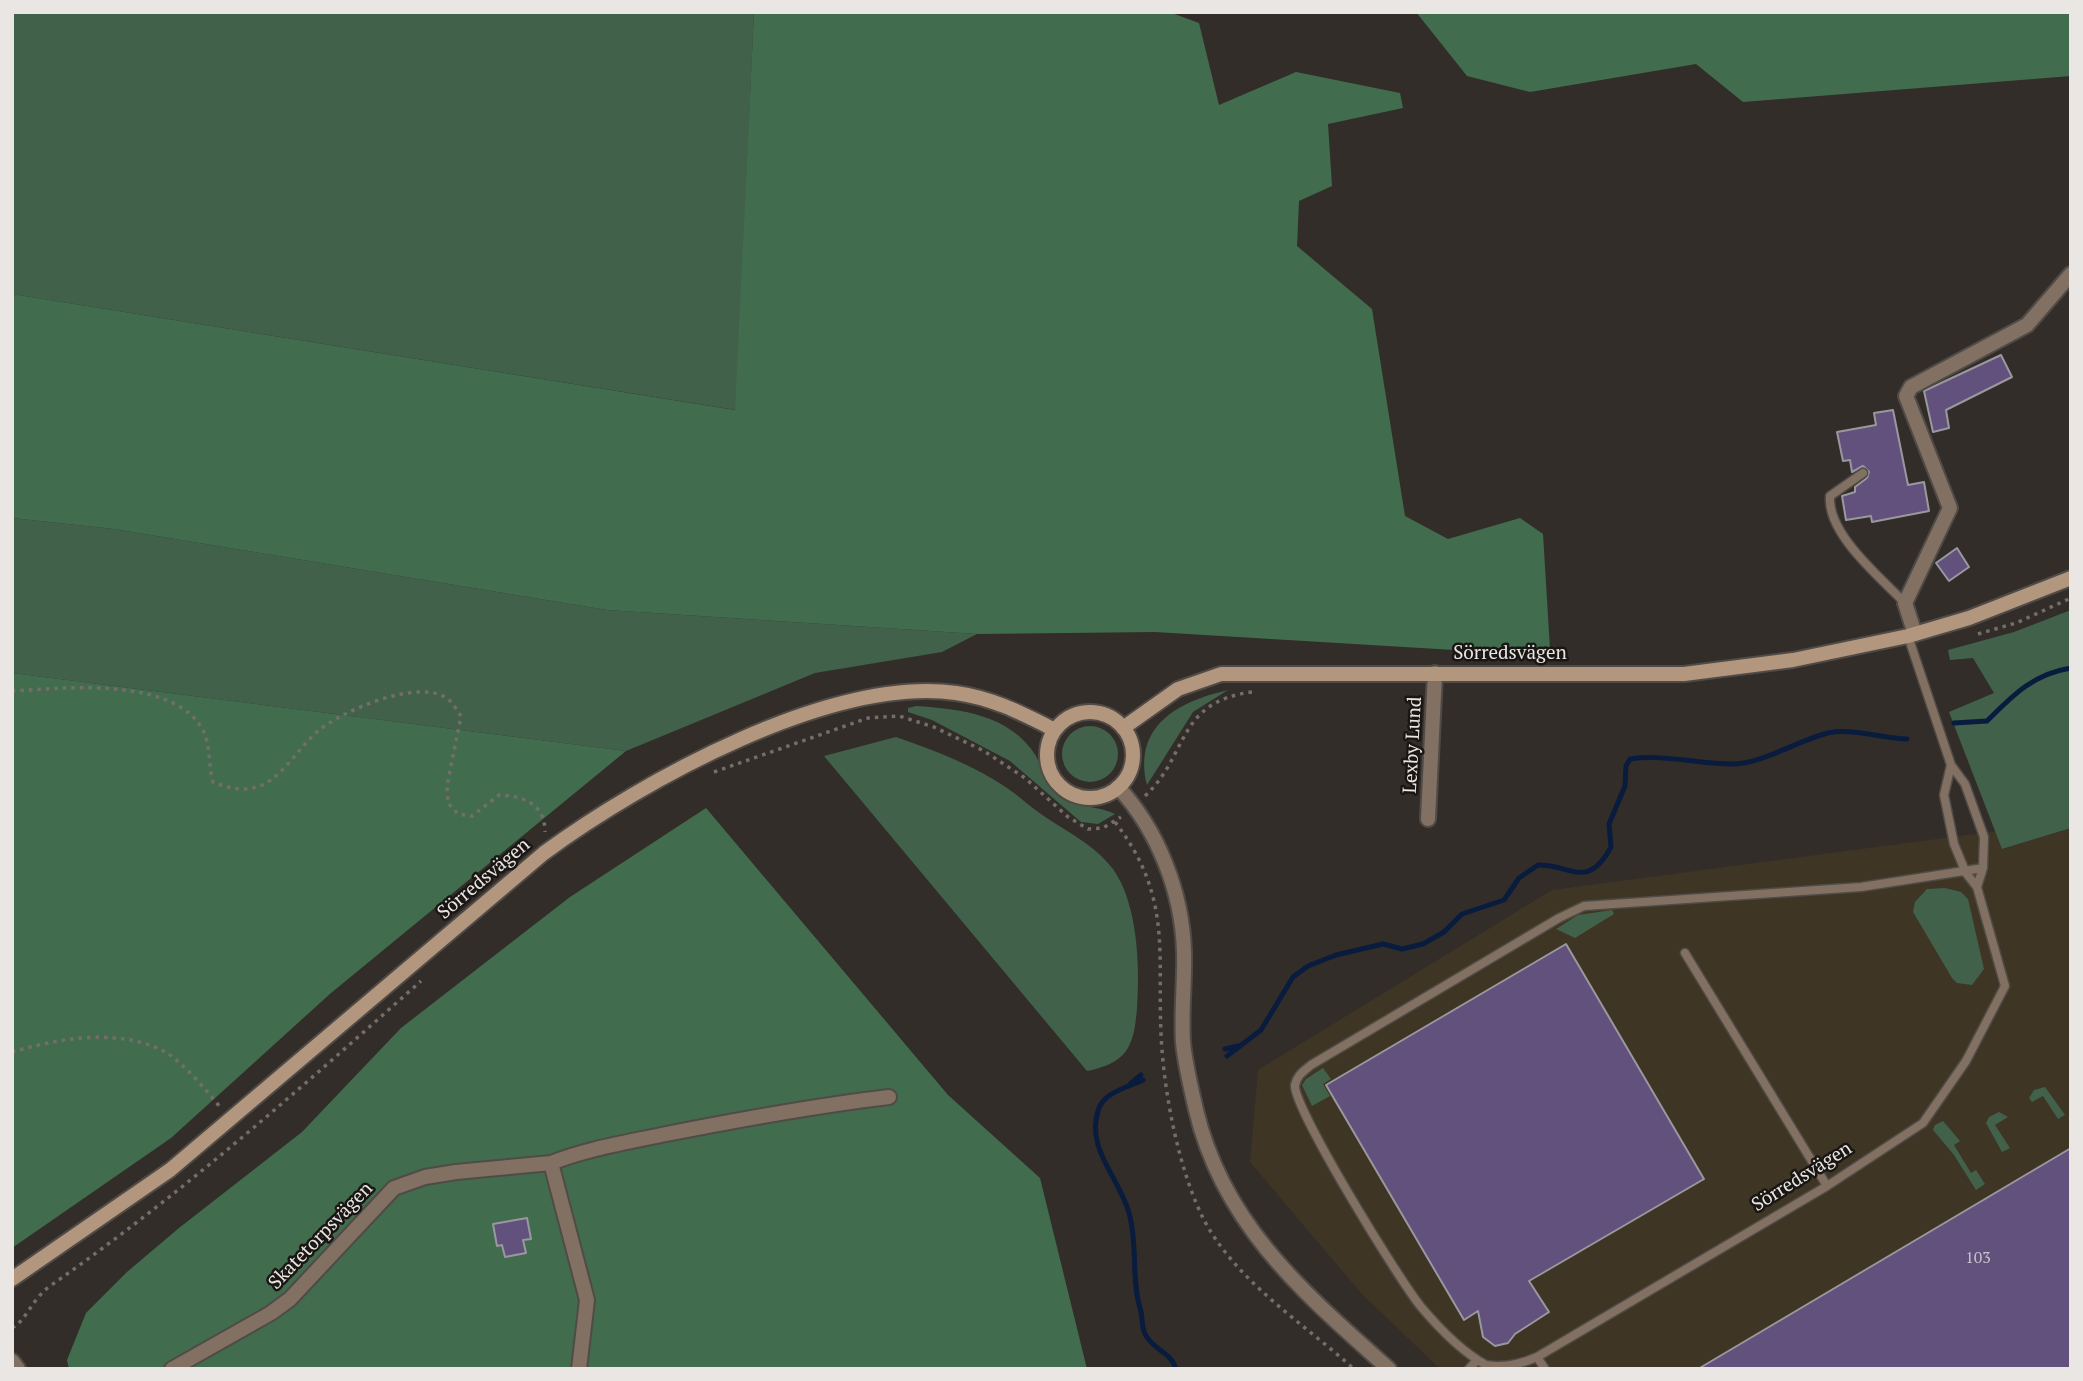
<!DOCTYPE html>
<html>
<head>
<meta charset="utf-8">
<style>
  body { margin:0 }
  #map { position:relative; width:2083px; height:1381px; overflow:hidden; background:#332d29; font-family:"PT Serif",serif }
  canvas { display:block }
  .frame { position:absolute; inset:0; border:14px solid #eae6e3; pointer-events:none }
</style>
</head>
<body>
<div id="map">
<canvas width="2083" height="1381"></canvas>
<div class="frame"></div>
</div>
<script>
const c = document.querySelector('canvas').getContext('2d');
c.lineJoin = 'round';
function fill(path, color) { c.fillStyle = color; c.fill(path, 'evenodd'); }
function trace(path, color, width, dash) { c.strokeStyle = color; c.lineWidth = width; c.lineCap = dash ? 'butt' : 'round'; c.setLineDash(dash || []); c.stroke(path); }
function write(font, color, halo, rows, align = 'center') {
  c.font = font + ' "PT Serif",serif'; c.lineWidth = 5; c.setLineDash([]); c.textBaseline = 'middle'; c.strokeStyle = halo; c.fillStyle = color; for (const [text, x, y, turn = 0] of rows) {
    c.save(); c.translate(x, y); c.rotate((+turn || 0) * Math.PI / 180); c.textAlign = isNaN(turn) ? turn : align; if (halo) c.strokeText(text, 0, 0); c.fillText(text, 0, 0); c.restore();
  }
}
const industrial = new Path2D(`
  M2071,828V1369H1440L1361,1293L1250,1162L1258,1070L1552,890L1997,831L2003,849Z`);
const green = new Path2D(`
  M12,12H754L736,410L12,294Z
  M12,518L114,529L607,610L977,634L942,652L815,673L626,751L12,673Z
  M2071,610V828L2002,849L1949,712L1994,693L1973,658L1950,660L1948,650L2014,632Z
  M1228,690L1193,712L1147,785C1133,726 1177,702 1228,690Z
  M916,706C960,709 1010,714 1036,756C1043,769 1043,782 1055,793C1072,809 1095,804 1115,814L1098,824L1081,822L1010,761L932,720L908,712V708Z
  M1062 754a28 28 0 1 1 56 0a28 28 0 1 1-56 0Z
  M896,737C933,750 974,765 1007,788C1019,796 1029,806 1041,814C1065,831 1094,844 1113,869C1138,904 1140,967 1137,1008C1134,1047 1127,1063 1087,1071L824,756Z
  M1945,888L1961,892L1968,899L1984,969L1972,985L1957,983L1952,978L1913,912L1915,902L1927,889Z
  M1612,910L1614,914L1575,938L1556,929L1578,915Z
  M1323,1068L1331,1079L1323,1084L1330,1096L1312,1106L1302,1085L1306,1079Z
  M2045,1087L2065,1115L2058,1119L2043,1096L2032,1102L2029,1098L2034,1090Z
  M1999,1112L2008,1117L1995,1125L2010,1148L2002,1152L1986,1123L1989,1117Z
  M1943,1121L1960,1141L1954,1145L1971,1173L1976,1170L1985,1184L1976,1190L1954,1155L1933,1130L1935,1125Z`);
const forest = new Path2D(`
  M754,12H1169L1199,23L1219,105L1296,72L1400,93L1403,108L1328,124L1332,186L1299,201L1297,246L1372,309L1405,516L1448,539L1520,518L1543,534L1550,649L1454,650L1155,632L977,634L607,610L114,529L12,518V294L735,410Z
  M1416,12H2071V76L1743,102L1696,64L1530,92L1467,76Z
  M12,673L626,751L331,993L171,1138L12,1248Z
  M706,808L948,1095L1040,1178L1087,1369H69L67,1360L86,1313L127,1272L179,1228L302,1132L401,1028L570,897Z`);
const stream = new Path2D(`
  M1954,723L1987,721C2013,695 2033,674 2071,668
  M1225,1049L1238,1046
  M1227,1056L1261,1030L1293,977L1308,966L1336,955L1383,944L1402,949L1423,944L1444,932L1462,914L1504,900L1519,878L1538,865C1570,864 1587,891 1611,847L1609,824L1625,786L1626,766L1630,759C1664,754 1698,764 1732,764C1762,764 1796,741 1828,733C1852,728 1882,738 1907,739
  M1143,1080C1129,1087 1105,1092 1099,1108C1084,1148 1120,1178 1129,1213C1138,1244 1131,1278 1140,1308C1143,1316 1141,1326 1145,1334C1152,1349 1172,1353 1176,1369
  M1130,1084L1141,1075`);
const building = new Path2D(`
  M2001,355L2012,377L1946,410L1949,428L1933,432L1924,391Z
  M1893,410L1908,485L1924,482L1929,511L1872,522L1871,516L1846,520L1842,496L1855,492V487L1867,478L1869,472L1863,466L1852,472L1850,460L1843,461L1837,432L1876,425L1874,413Z
  M1957,548L1969,567L1949,581L1936,563Z
  M1566,944L1704,1179L1529,1281L1549,1312L1515,1334L1508,1343L1495,1346L1483,1337L1478,1311L1464,1320L1326,1085Z
  M2071,1148V1369H1698Z
  M527,1218L531,1239L523,1240L526,1253L505,1257L502,1245L497,1246L493,1224Z`);
const path = new Path2D(`
  M1978,634L2016,623L2071,598
  M12,691C64,688 173,676 203,730C211,746 208,765 213,782C228,788 243,792 260,786C283,777 299,747 318,731C342,711 419,677 448,699C453,703 457,711 461,716L447,786L448,803L458,814L472,816L499,795C524,796 545,804 545,832
  M714,772L868,718L899,716L934,727L984,751L1025,778L1068,817L1088,829L1103,828L1121,817
  M1145,796C1189,755 1176,702 1252,692
  M1115,822C1176,901 1155,959 1162,1050C1166,1102 1180,1173 1204,1220C1237,1282 1303,1323 1354,1369
  M12,1052C60,1038 121,1027 167,1053C180,1060 210,1094 220,1107
  M12,1328C27,1320 31,1300 50,1286C182,1194 301,1088 421,981`);
const lane = new Path2D(`
  M1863,473L1830,496C1827,534 1880,577 1905,603
  M1908,636L1951,765L1965,784L1984,837L1983,868L1977,887
  M1951,765L1944,795L1954,844L1966,873L1977,887L2005,986L1966,1061L1923,1123L1827,1186L1537,1357C1521,1364 1503,1368 1486,1365C1464,1353 1439,1328 1422,1308C1402,1285 1292,1106 1295,1085C1297,1075 1304,1071 1311,1065L1559,918L1584,906L1861,887L1983,868
  M1685,953L1827,1186
  M1537,1357L1545,1369
  M1469,1369L1477,1360`);
const street = new Path2D(`
  M1915,634L1905,603L1950,508L1906,396L1911,387L2027,325L2071,274
  M1118,787C1158,830 1182,892 1184,951C1185,981 1181,1012 1183,1042C1185,1064 1191,1088 1196,1110C1223,1225 1305,1294 1389,1369
  M1428,819L1435,673
  M551,1163C586,1149 624,1143 661,1135C737,1120 812,1106 889,1097
  M12,1361L18,1369
  M172,1369L271,1313L290,1299L394,1188L425,1177L456,1172L551,1163L587,1300L579,1369`);
const secondary = new Path2D(`
  M1047 755a43 43 0 1 1 86 0a43 43 0 1 1-86 0Z
  M1123,728L1178,689L1221,674H1684L1793,660L1908,636L1969,618L2071,578
  M12,1279L170,1170L544,853C642,781 831,676 956,693C993,698 1023,714 1055,730`);
const numberNames = [
  ["103",1978,1258]
];
const streetNames = [
  ["Sörredsvägen",1510,654],
  ["Lexby Lund",1413,745,-87],
  ["Sörredsvägen",484,879,-40],
  ["Sörredsvägen",1802,1177,-32],
  ["Skatetorpsvägen",321,1236,-46]
];
fill(industrial, '#3e3524');
fill(green, '#41614a');
fill(forest, '#416d4e');
trace(stream, '#091c3e', 5);
fill(building, '#61517c');
trace(building, '#9a989f', 2);
trace(lane, '#504b47', 11);
trace(street, '#504b47', 18);
trace(secondary, '#504b47', 18);
trace(path, '#736e6a', 3.5, [3.5, 5]);
trace(lane, '#827162', 8);
trace(street, '#827162', 14);
trace(secondary, '#b2977e', 14);
write('16px', '#c8c1c9', null, numberNames);
write('19px', '#eae6e3', '#191614', streetNames);
</script>
</body>
</html>
